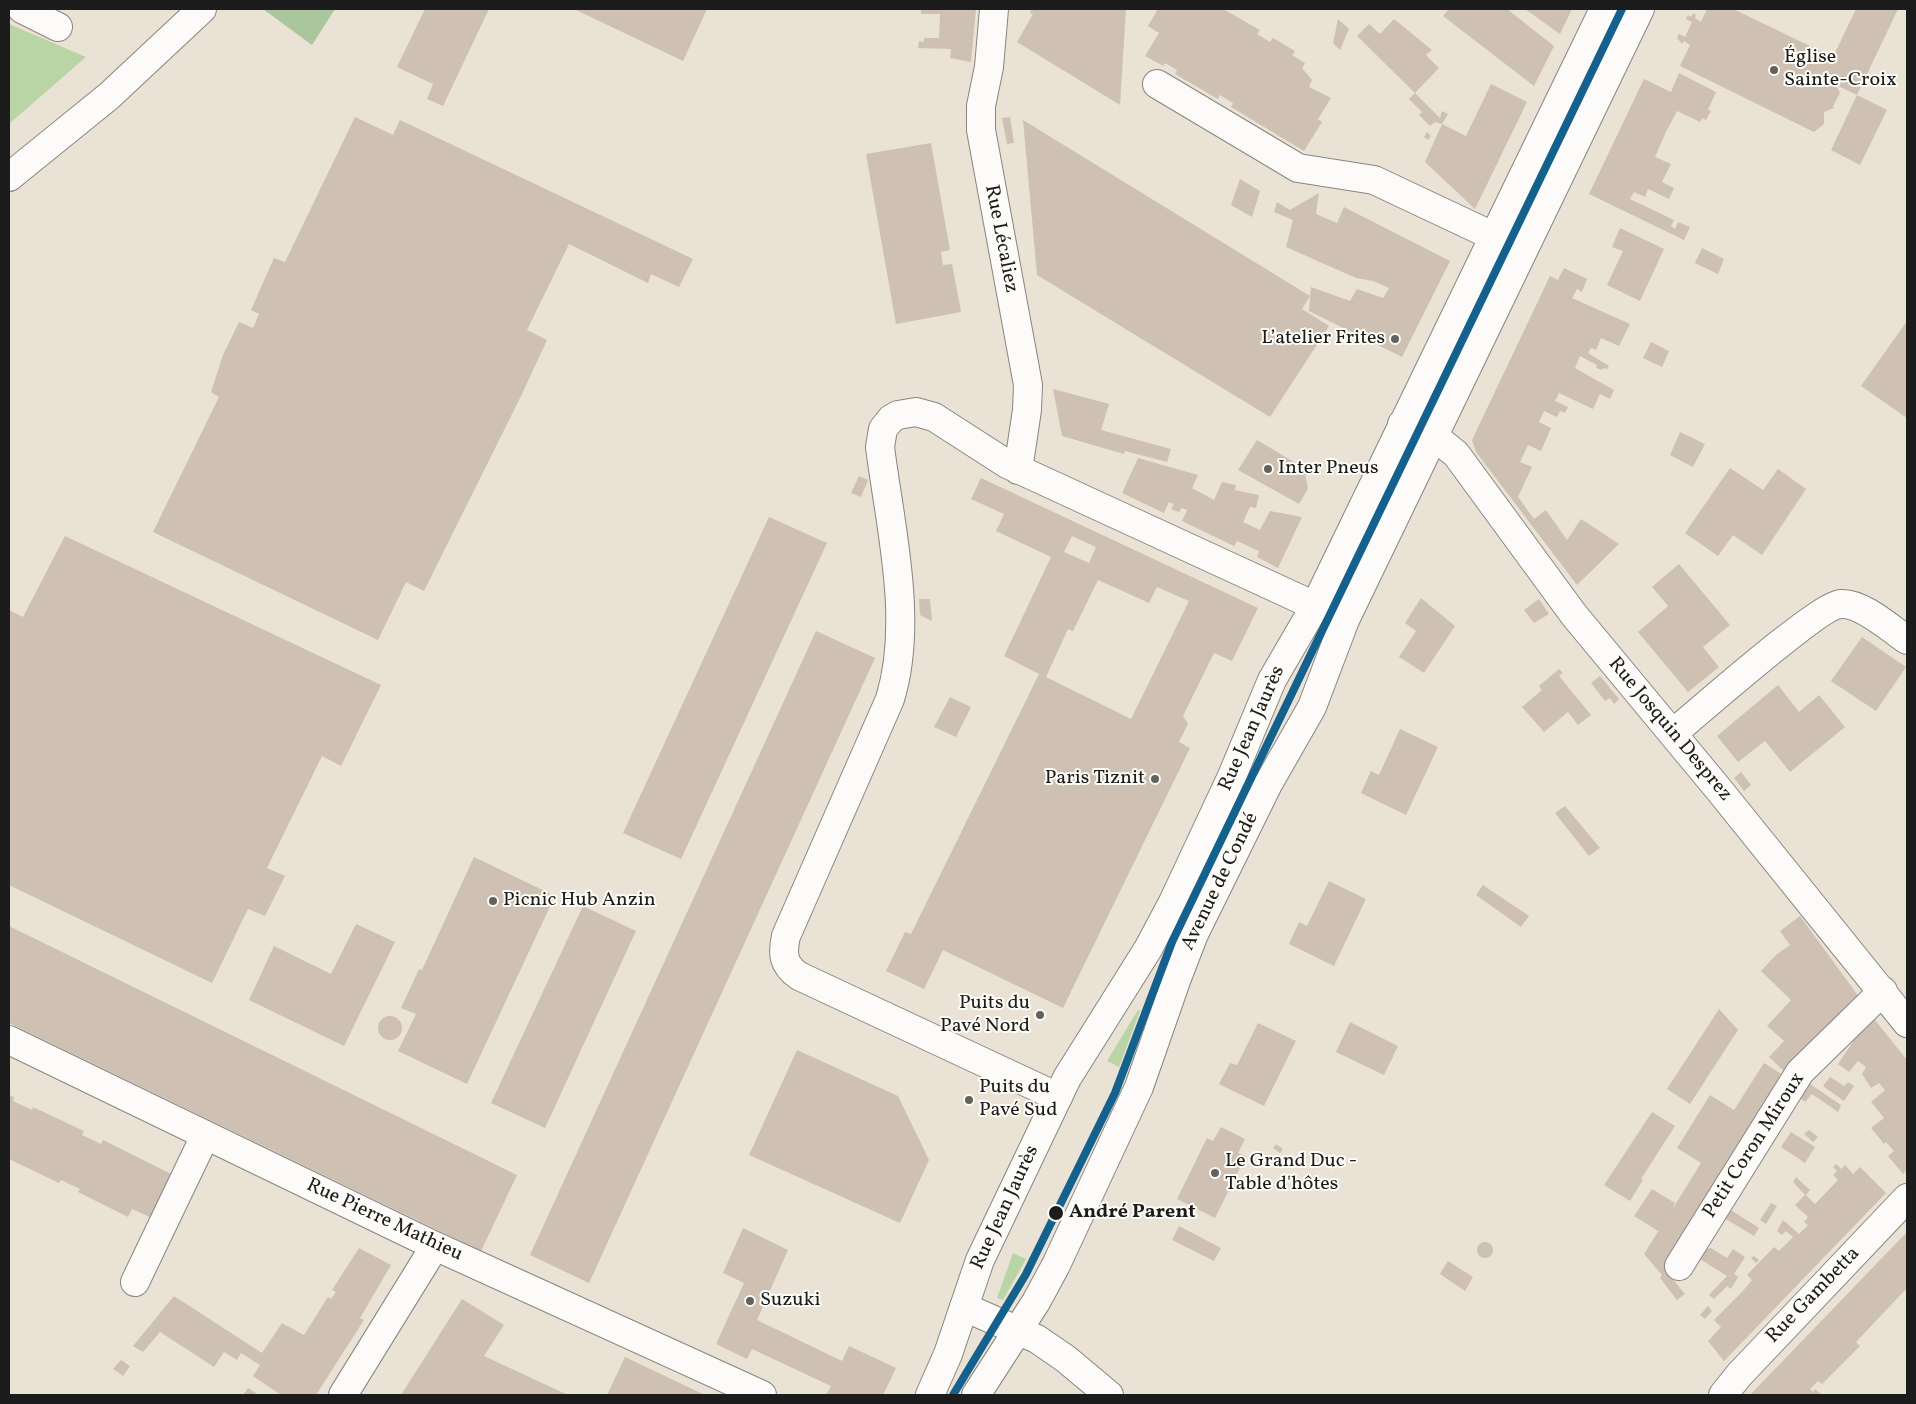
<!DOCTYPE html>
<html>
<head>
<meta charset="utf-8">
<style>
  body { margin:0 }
  #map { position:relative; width:1916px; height:1404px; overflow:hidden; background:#eae2d4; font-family:Vollkorn,serif }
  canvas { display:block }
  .frame { position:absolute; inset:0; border:10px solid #1c1c1c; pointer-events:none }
</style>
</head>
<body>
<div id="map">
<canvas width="1916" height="1404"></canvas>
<div class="frame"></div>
</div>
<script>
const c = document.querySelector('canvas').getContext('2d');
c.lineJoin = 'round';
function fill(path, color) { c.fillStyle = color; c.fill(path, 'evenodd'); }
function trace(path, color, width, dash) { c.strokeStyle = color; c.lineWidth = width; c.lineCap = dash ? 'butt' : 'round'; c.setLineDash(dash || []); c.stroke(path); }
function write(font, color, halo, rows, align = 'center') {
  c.font = font + ' Vollkorn,serif'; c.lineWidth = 4; c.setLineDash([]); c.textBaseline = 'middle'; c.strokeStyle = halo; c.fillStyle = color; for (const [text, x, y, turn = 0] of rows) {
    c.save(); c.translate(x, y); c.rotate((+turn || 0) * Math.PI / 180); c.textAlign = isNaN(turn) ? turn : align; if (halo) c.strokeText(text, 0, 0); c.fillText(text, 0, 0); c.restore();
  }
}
const green = new Path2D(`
  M9,24L86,57L9,124Z
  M1138,1010L1140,1011L1119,1067L1107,1061Z
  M1013,1253L1026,1259L1003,1300L997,1298Z`);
const forest = new Path2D(`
  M263,9H335L312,45Z`);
const building = new Path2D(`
  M425,9H489L443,106L427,99L433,84L397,67Z
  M574,9H707L683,61Z
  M921,9H976L971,62L950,58L951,49L918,48L919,41L924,42V38H939L940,14H921Z
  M1031,9H1126L1120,105L1017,42L1033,14L1030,13Z
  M1158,9H1223L1260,30L1257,34L1270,42L1273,38L1295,51L1292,55L1305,63L1302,68L1312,80L1309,87L1331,98L1318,119L1322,122L1304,151L1231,107L1233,103L1220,95L1218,99L1175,74L1177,70L1165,63L1163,66L1145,56L1159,33L1148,26Z
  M1449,9H1507L1554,46L1534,86L1443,16Z
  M1525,9H1572L1560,34Z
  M1707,9H1733L1833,57L1856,9H1898L1857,95L1887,110L1860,165L1831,150L1857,95L1836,85L1840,93L1833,106L1834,108L1824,112V124L1814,132L1680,66L1690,45L1684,41L1682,44L1677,38L1679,34L1685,37L1692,22L1686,19L1688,15L1691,17L1693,13L1696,15L1695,18L1701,22Z
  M1338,19L1349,29L1340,50L1333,43Z
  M1394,19L1432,50L1426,55L1439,68L1415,93L1440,118L1442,111L1448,114L1442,124L1466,136L1491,84L1527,102L1475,209L1425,162L1442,124L1435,122L1430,126L1419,115L1422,112L1409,99L1415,93L1357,36L1369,24L1380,34Z
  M1679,73L1716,92L1708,110L1711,111L1706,120L1702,118L1700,122L1677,111L1666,132L1655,157L1671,164L1662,182L1674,188L1669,199L1648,189L1645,197L1634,192L1630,199L1674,220L1671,226L1675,229L1678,222L1690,227L1684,240L1589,194L1644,79L1671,92Z
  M355,117L393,135L400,120L693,259L679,287L651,274L648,283L569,244L527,330L547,340L521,396L424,591L406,582L378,640L153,532L219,397L211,392L223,355L239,322L253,328L259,314L251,310L274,258L285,262Z
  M1010,117L1014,143L1007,144L1002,118Z
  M1023,120L1310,296L1311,287L1350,301L1357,289L1383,298L1389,288L1373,281L1356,278L1286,247L1293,220L1274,212L1277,202L1290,210L1319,193L1316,214L1337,223L1344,207L1450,261L1402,357L1309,311L1310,296L1302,309L1329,326L1270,417L1037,275Z
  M1427,132L1431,136L1428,140L1424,137Z
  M931,143L950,250L941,252L943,265L952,264L961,312L896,324L866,154Z
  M1240,179L1260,191L1252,217L1231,205Z
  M1620,228L1664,249L1640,301L1607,285L1623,251L1612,247Z
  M1702,248L1724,259L1718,274L1695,263Z
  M1564,268L1587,279L1582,292L1577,289L1572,298L1630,324L1619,346L1601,338L1596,350L1591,348L1588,353L1609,366L1607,369L1603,368L1602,370L1596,368L1597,365L1580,356L1575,368L1614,390L1610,399L1600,394L1593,409L1559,393L1555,401L1568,407L1565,413L1560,411L1557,417L1544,411L1539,422L1551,428L1541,451L1528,445L1520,462L1532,467L1518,497L1534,519L1546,510L1567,540L1581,519L1619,544L1577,585L1476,452L1472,440L1550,276L1558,280Z
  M1907,321V418L1861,386Z
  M1651,342L1669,351L1662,367L1643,358Z
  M1053,389L1109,404L1101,430L1171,449L1167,462L1125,451L1124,454L1062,436Z
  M1680,432L1705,444L1693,467L1670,455Z
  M1257,440L1304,468L1308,489L1299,504L1238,470Z
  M1138,458L1198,475L1192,488L1214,500L1222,482L1236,485L1235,490L1259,495L1256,508L1250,507L1243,522L1260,530L1270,511L1302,517L1278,568L1257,557L1259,551L1237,541L1234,546L1182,521L1187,510L1182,508L1179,512L1171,509L1174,504L1169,502L1164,513L1122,493Z
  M1730,468L1763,490L1778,469L1806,489L1762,555L1733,535L1718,556L1685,533Z
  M859,476L868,480L861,497L851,493Z
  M981,478L1258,608L1232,661L1214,653L1183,716L1188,724L1179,742L1190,748L1063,1008L943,950L924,989L886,971L905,932L911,934L1039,674L1004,656L1051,557L996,531L1004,514L971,499ZM1072,536L1096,547L1089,563L1064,552ZM1098,580L1149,603L1157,587L1189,601L1131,719L1046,677L1068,629L1073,631Z
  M769,517L827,543L681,859L623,833Z
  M65,536L381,685L341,766L322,756L267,868L285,876L265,916L248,909L212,983L9,885V610L23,617Z
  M1679,564L1730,625L1703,647L1719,667L1688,692L1638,632L1668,606L1652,587Z
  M1421,598L1455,626L1424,673L1399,657L1416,631L1405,623Z
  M919,599H930L932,621L920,615Z
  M1539,599L1549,614L1534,623L1524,610Z
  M816,631L875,658L589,1283L530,1255Z
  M1862,637L1906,667L1876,711L1831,681Z
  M1559,669L1563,673L1559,676L1591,715L1578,725L1568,712L1544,732L1522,707L1542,690L1539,686Z
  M1600,676L1619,699L1614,704L1610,698L1605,701L1591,683Z
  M1778,685L1799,712L1819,695L1845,727L1790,772L1765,741L1738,762L1717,736Z
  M950,697L971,707L956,737L934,727Z
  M1400,729L1438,747L1406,815L1361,793L1371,771L1379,775Z
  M1741,772L1751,785L1744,791L1734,778Z
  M1565,806L1600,848L1589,856L1555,813Z
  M474,857L555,896L467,1084L398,1051L416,1014L401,1008L419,969L422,970Z
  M1329,881L1366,899L1334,966L1289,944L1299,922L1307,926Z
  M1483,885L1529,916L1521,927L1476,895Z
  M583,906L636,931L545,1128L491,1103Z
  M1800,916L1859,997L1787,1074L1769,1057L1784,1041L1767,1026L1791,1000L1761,971L1776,955L1790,945L1780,931Z
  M356,924L395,942L344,1046L249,1000L274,946L331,974Z
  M9,926L517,1175L481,1251L9,1023Z
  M1719,1009L1738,1030L1690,1104L1667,1089Z
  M1871,1015L1907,1060V1169L1903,1174L1888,1156L1894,1151L1886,1142L1884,1144L1871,1128L1884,1118L1871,1102L1885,1090L1879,1083L1871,1088L1862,1074L1866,1067L1858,1061L1849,1072L1838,1064Z
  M378 1028a12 12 0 1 1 24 0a12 12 0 1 1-24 0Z
  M1350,1022L1398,1046L1384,1075L1336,1052Z
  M1258,1023L1296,1041L1264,1106L1219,1084L1230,1063L1237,1065Z
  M797,1050L898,1096L929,1160L900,1223L749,1155Z
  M1764,1063L1786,1077L1665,1270L1685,1294L1677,1300L1660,1278L1662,1275L1644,1254L1662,1225L1658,1231L1634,1216L1652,1189L1675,1203L1672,1210L1701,1163L1677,1148L1710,1095L1734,1110Z
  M1830,1077L1844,1086L1848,1082L1854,1086L1844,1101L1823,1086Z
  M1804,1080L1841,1105L1838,1112L1812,1094L1805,1102L1795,1094Z
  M9,1095L14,1097L13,1101L32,1110L33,1107L84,1131L82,1135L101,1144L103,1140L173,1175L152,1218L132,1209L128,1217L78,1192L80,1189L61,1180L59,1183L9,1159Z
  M1652,1112L1675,1126L1641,1179L1643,1180L1630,1201L1604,1185Z
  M1221,1127L1245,1139L1238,1153L1246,1156L1215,1218L1177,1199L1207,1138L1213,1141Z
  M1809,1130L1818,1137L1813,1142L1804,1134Z
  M1791,1132L1815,1147L1805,1163L1781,1147Z
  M1276,1144L1283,1149L1280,1153L1273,1148Z
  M1836,1164L1841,1169L1845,1165L1853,1174L1860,1167L1886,1193L1724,1361L1708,1341L1721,1327L1714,1320L1742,1292L1752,1280L1747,1275L1774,1247L1779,1251L1793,1237L1786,1231L1782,1235L1777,1231L1783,1220L1799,1234L1808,1225L1804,1222L1808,1217L1795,1205L1805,1195L1793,1182L1796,1177L1810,1190L1806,1195L1815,1204L1838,1180L1833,1175L1837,1171L1833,1167Z
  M1771,1203L1777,1206L1766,1224L1760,1220Z
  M1726,1207L1759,1228L1754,1236L1721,1216Z
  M1179,1226L1221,1248L1214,1261L1172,1240Z
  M743,1228L788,1250L757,1320L842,1361L849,1346L896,1368L883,1395H826L831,1386L752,1349L747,1359L716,1344L744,1283L723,1273Z
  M1907,1232V1288L1856,1342L1860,1346L1822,1384L1818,1381L1810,1389L1813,1392L1815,1389L1822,1395H1750Z
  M1477 1250a8 8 0 1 1 16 0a8 8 0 1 1-16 0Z
  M359,1248L391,1265L360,1318L364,1320L316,1395H281L253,1376L260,1365L241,1353L237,1360L224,1352L214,1367L160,1332L143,1352L133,1346L174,1296L262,1353L282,1323L304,1335L328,1297L331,1299L336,1292L332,1290Z
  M1711,1248L1727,1258L1733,1249L1745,1257L1734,1274L1738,1277L1731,1289L1727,1286L1714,1299L1709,1295L1727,1276L1700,1259L1707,1249Z
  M1754,1256L1759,1260L1756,1263L1751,1258Z
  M1448,1261L1473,1277L1465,1291L1440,1274Z
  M462,1299L504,1325L484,1356L568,1395H401Z
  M1708,1306L1712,1311L1705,1319L1700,1315Z
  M625,1357L705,1395H607Z
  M121,1360L130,1366L123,1376L113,1369Z
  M248,1388L259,1395H243Z`);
const minor = new Path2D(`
  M22,9L58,27
  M994,9L989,67L981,106V130L1028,385L1027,410L1018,470
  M1157,84L1298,168L1374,180L1495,237
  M9,177L109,96L202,9
  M1402,424L1441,442L1456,454L1574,615L1720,791L1907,1023
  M1673,733C1699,712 1819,605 1841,604C1861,602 1891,629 1907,640
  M9,1040L435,1246L762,1395
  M1058,1097L799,976C783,965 782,954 786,936L890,699C914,621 890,526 880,447L883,429L891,419L898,415L916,412L934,417L1007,464L1315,606
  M1679,1266L1800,1072L1883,991
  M135,1282L205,1136
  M964,1307L1037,1339L1066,1359L1109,1395
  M343,1395L435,1246
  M1723,1395L1739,1375L1907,1198`);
const major = new Path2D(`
  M930,1395L948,1354L980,1260L1067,1078L1148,949L1173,902L1232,776L1272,680L1315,606L1604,9
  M976,1395L1036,1302L1056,1265L1139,1087L1177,978L1194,934L1268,784L1312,707L1345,620L1640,9`);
const tram1 = new Path2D(`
  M953,1395L1026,1274L1115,1093L1172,942L1622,9`);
const markers = [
  [1774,70,5,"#64615c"],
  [1395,339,5,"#64615c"],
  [1268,469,5,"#64615c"],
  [1155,779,5,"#64615c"],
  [493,901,5,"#64615c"],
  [1040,1015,5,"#64615c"],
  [969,1100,5,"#64615c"],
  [1215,1173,5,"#64615c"],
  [1056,1213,8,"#1c1c1c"],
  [750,1301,5,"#64615c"]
];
const poiNames = [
  ["Église",1784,58],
  ["Sainte-Croix",1784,81],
  ["L’atelier Frites",1385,339,"right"],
  ["Inter Pneus",1278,469],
  ["Paris Tiznit",1145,779,"right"],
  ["Picnic Hub Anzin",503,901],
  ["Puits du",1030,1004,"right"],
  ["Pavé Nord",1030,1027,"right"],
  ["Puits du",979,1088],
  ["Pavé Sud",979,1111],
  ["Le Grand Duc -",1225,1162],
  ["Table d'hôtes",1225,1185],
  ["Suzuki",760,1301]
];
const streetNames = [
  ["Rue Lécaliez",1000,239,79],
  ["Rue Jean Jaurès",1253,729,-66],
  ["Rue Josquin Desprez",1669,730,50],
  ["Avenue de Condé",1221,882,-64],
  ["Petit Coron Miroux",1755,1146,-57],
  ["Rue Jean Jaurès",1006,1208,-65],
  ["Rue Pierre Mathieu",384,1221,25],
  ["Rue Gambetta",1814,1296,-46]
];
const stopNames = [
  ["André Parent",1069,1213]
];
fill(green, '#bad5a5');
fill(forest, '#aac69c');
fill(building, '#cec0b3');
trace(minor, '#89857e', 30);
trace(major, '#89857e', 30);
trace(minor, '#fcfbf9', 28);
trace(major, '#fcfbf9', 28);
trace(tram1, '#15618e', 8);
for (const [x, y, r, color] of markers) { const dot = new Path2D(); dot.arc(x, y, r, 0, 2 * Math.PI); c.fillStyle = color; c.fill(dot); trace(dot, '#fdfcf7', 2); }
write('20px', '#1c1c1c', '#fdfcf7', poiNames, 'left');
write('20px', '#1c1c1c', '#fdfcf7', streetNames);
write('bold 20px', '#1c1c1c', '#fdfcf7', stopNames, 'left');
</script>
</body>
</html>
